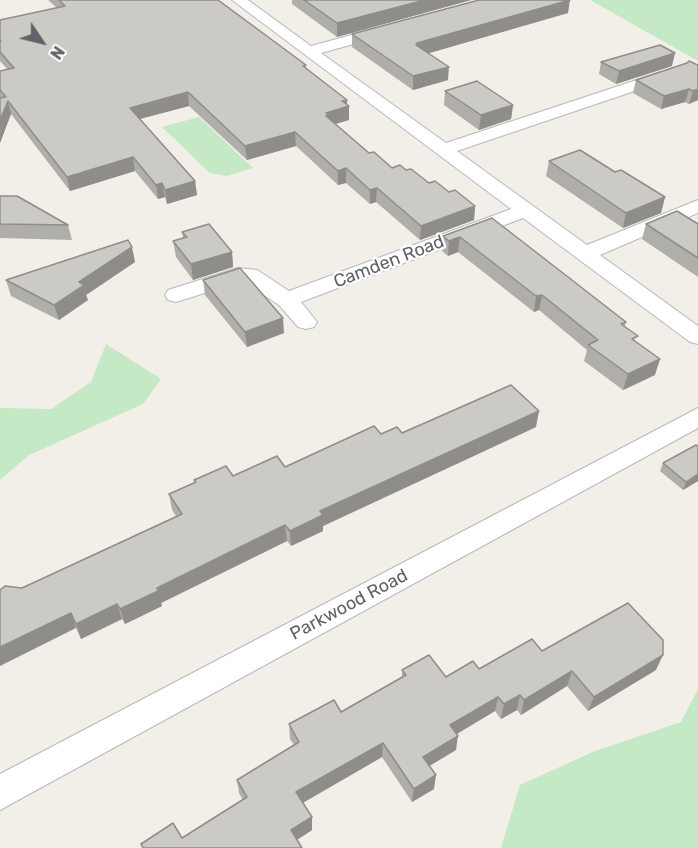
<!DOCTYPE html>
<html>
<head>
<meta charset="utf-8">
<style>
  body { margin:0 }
  #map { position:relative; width:698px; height:848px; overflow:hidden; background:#f1efe8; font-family:Rubik,sans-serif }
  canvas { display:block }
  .north { position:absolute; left:12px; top:12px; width:60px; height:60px; -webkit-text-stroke:4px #fff; paint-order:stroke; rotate:125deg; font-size:16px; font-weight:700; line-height:24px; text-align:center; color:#5f6368 }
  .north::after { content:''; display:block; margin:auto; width:21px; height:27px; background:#5f6368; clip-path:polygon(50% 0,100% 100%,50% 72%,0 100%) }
</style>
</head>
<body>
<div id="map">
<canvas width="698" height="848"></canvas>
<div class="north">N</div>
</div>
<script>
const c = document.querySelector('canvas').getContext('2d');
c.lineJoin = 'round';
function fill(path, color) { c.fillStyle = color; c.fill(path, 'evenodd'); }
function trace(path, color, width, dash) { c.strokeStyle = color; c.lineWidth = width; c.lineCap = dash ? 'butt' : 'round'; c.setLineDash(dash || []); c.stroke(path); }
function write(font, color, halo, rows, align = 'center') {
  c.font = font + ' Rubik,sans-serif'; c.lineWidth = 4.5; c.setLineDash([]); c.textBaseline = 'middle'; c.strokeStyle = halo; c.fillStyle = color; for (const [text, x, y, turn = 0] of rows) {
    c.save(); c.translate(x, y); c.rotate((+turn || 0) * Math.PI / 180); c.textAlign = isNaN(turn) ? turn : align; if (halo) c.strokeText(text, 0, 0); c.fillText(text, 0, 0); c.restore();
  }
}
const green = new Path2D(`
  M590,0H698V61Z
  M199,117L253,168L227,176L210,173L162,127Z
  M106,344L161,379L143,404L29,455L0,480V408L51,409L91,382Z
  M698,689V848H501L520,785L595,751L681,722Z`);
const minor = new Path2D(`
  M232,0H248L311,46L385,26L390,28L393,31L390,34L321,53L446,143L661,72H673L675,75L673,78L457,151L587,245L698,200V213L600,255L698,326V344L690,342L523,218L301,302L317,322L314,327L306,329L298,327L279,305L243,281L176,302L168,300L165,295L168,290L238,268L257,270L289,291L511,209Z
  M698,408V428L0,810V774Z`);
const wall = new Path2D(`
  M48,0H218L306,65V68L347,100L349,120L335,124L369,153L392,168L406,170L429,183L449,192L475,206L474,220L420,240L376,202L370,204L346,183L338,185L296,146L247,160L189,106L140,119L195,181L197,195L167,204L165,197L158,199L135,171L70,191L11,114L0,143V71L7,69L0,61V20L57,8Z
  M292,0H471L337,37L292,4Z
  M568,13L428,53L448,80L413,90L352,47V34Z
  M601,62L672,66L616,84L599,74Z
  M698,65V100L689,104L685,102L661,109L633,93L636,80Z
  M445,91L513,105L511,119L479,130L444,105Z
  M549,161L665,197L661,213L623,228L546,176Z
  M0,196L68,225L72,240L0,238Z
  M492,218L626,322L625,326L636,342L655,375L623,390L584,361L587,350L539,310L534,312L458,252L448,256L442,251L443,236Z
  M646,224H698V277L642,239Z
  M182,232L232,252L233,267L193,280L176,257L173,241L183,238Z
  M135,262L86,295L88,300L59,320L11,296L6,280Z
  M203,280L284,333L247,347L205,295Z
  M536,427L323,526V531L291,546L287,541L161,603L162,606L125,624L122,619L81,639L76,628L22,588L176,516L172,510L169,494L195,482L194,480L233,476L285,467L381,434Z
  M663,463L698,481L683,490L660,471Z
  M542,651L656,670L588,711L567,686L521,715L517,710L501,719L495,711L456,734V750L429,766L434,789L412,802L382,757L303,803L312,830L297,840L182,838L243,800L239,793L237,780L294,745L290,739L289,724L341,712L402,678V670L446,677L479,669Z`);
const shadedWall = new Path2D(`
  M425,0H471L337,37V23Z
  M570,0L568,13L416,57V45L417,43Z
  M675,53L672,66L616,84L619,71Z
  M449,67L448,80L413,90V76Z
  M689,89L685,102L661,109L664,96Z
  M698,89V100L689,104L693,91Z
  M188,92L189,106L132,121L130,108Z
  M347,100V107L349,106V120L328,126L326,113L342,101Z
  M8,101L11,114L0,143V120Z
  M513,105L511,119L479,130L481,115Z
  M295,132L296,146L247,160L245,146Z
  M133,157L135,171L70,191L67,177Z
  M346,168V183L338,185V171Z
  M195,181L197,195L167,204L165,190Z
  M162,183L165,197L158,199L156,185Z
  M377,188L376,202L370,204V190Z
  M665,197L661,213L623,228L626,213Z
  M475,206L474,220L420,240L421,226Z
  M460,237L458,252L448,256L449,241Z
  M132,247L135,262L86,295L88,300L59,320L54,305L79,282Z
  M232,252L233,267L193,280L191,264Z
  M542,295L539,310L534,312L536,296Z
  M283,318L284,333L247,347L245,332Z
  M660,359L655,375L623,390L628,374Z
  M539,411L536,427L323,526V531L291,546L290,531L320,511Z
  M698,474V481L683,490L686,482Z
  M285,525L287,541L161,603L162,606L125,624L120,609L157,588Z
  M117,604L122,619L81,639L76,624Z
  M71,613L76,628L0,666V647Z
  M663,655L656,670L588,711L594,697Z
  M572,671L567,686L521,715L524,700Z
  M520,695L517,710L501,719L504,704Z
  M498,697L495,711L447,740L450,725Z
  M458,736L456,750L421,771L423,757Z
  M383,743L382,757L297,806L296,792Z
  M436,775L434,789L412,802L414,789Z
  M312,817V830L292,843L291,830Z`);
const building = new Path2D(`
  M59,0H218L306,65L303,66L347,100L342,101L349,106L326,113L328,115L326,116L369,153L374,152L392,168L400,165L406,170L411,169L429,183L435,181L449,192L455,190L475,206L421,226L377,188L370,190L346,168L338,171L295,132L245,146L188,92L130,108L195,181L165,190L162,183L156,185L133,157L67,177L8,101L0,120V98L6,97L0,90V71L14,68L0,52V41H1L0,40V20L65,6Z
  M304,0H425L337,23Z
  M479,0H570L417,43L416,45L449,67L413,76L352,34Z
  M660,45L675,53L619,71L601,62Z
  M689,61L698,65V89L693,91L689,89L664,96L636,80L687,63Z
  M477,81L513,105L481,115L445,91Z
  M580,150L615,172L621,170L665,197L626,213L549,161Z
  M0,196H17L68,225L0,224Z
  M677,211L698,224V258L646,224Z
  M492,218L626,322L621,324L638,336L632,339L660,359L628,374L588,345L598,340L542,295L536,296L460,237L449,241L443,236Z
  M209,224L232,252L191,264L173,241L187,237L182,232Z
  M128,240L132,247L79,282L84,285L54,305L6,280Z
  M240,268L283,318L245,332L203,280Z
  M511,385L539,411L320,511L323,515L290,531L285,525L157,588L158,591L120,609L117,604L76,624L71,613L0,647V590L5,586L22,588L182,514L169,494L196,482L194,480L226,466L233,476L277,456L285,467L374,426L381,434L397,427L402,433Z
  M696,445L698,446V474L686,482L663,463Z
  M628,603L663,640V655L594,697L572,671L524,700L520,695L504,704L498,697L450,725L458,736L423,757L436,775L414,789L383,743L296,792L312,817L291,830L302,848H143L141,844L173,823L182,838L247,797L237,780L299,742L289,724L334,700L341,712L406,675L402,670L429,655L446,677L473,661L479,669L532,639L542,651Z`);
const streetNames = [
  ["Camden Road",389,262,-21],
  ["Parkwood Road",349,605,-28]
];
fill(green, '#c5e8c5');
trace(minor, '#b5b8bc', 2);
fill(minor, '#fff');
fill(wall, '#afaea9');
fill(shadedWall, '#8f8d8a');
fill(building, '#cccac5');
trace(building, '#8f8d8a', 1.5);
write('18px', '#5f6368', '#fff', streetNames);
</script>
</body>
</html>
